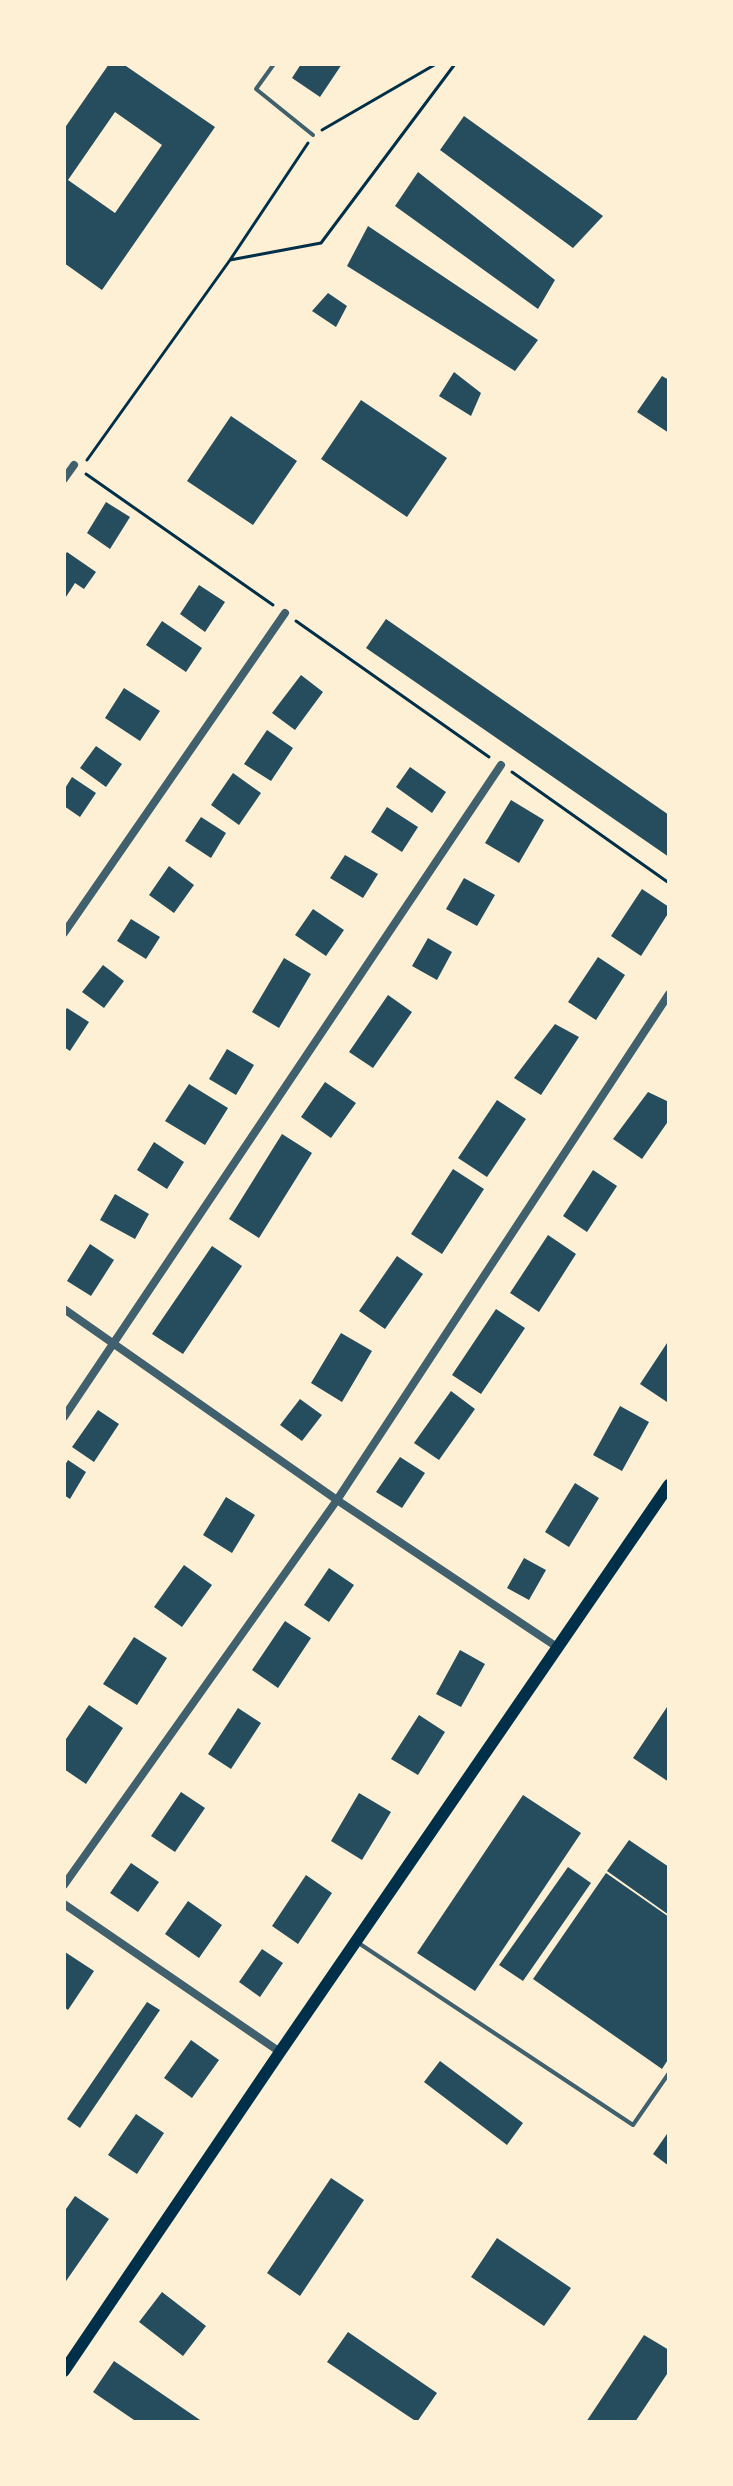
<!DOCTYPE html>
<html>
<head>
<meta charset="utf-8">
<style>
  body { margin:0 }
  #map { position:relative; width:733px; height:2486px; overflow:hidden; background:#fdf0d5; font-family:Ubuntu,sans-serif }
  canvas { display:block }
  .frame { position:absolute; inset:0; border:66px solid #fdf0d5; pointer-events:none }
</style>
</head>
<body>
<div id="map">
<canvas width="733" height="2486"></canvas>
<div class="frame"></div>
</div>
<script>
const c = document.querySelector('canvas').getContext('2d');
c.lineJoin = 'round';
function fill(path, color) { c.fillStyle = color; c.fill(path, 'evenodd'); }
function trace(path, color, width, dash) { c.strokeStyle = color; c.lineWidth = width; c.lineCap = dash ? 'butt' : 'round'; c.setLineDash(dash || []); c.stroke(path); }
const building = new Path2D(`
  M109,64H123L215,127L102,290L64,263V129ZM115,112L162,145L115,213L68,180Z
  M301,64H342L320,97L292,78Z
  M464,116L603,216L573,248L440,150Z
  M418,172L555,280L538,309L395,206Z
  M368,226L538,340L515,371L347,266Z
  M328,293L347,306L336,327L312,311Z
  M454,372L481,393L471,416L439,396Z
  M662,376L669,380V433L637,412Z
  M361,400L447,458L407,517L321,459Z
  M231,416L297,461L253,525L187,481Z
  M106,502L130,517L110,549L87,533Z
  M67,552L96,572L84,589L75,583L64,600V556Z
  M199,585L225,602L205,632L180,614Z
  M386,619L669,815V857L366,648Z
  M162,621L202,648L186,672L146,645Z
  M301,675L323,692L295,730L272,713Z
  M124,688L160,711L140,741L105,718Z
  M267,730L293,748L271,781L244,764Z
  M96,746L122,764L106,787L80,768Z
  M410,767L446,792L432,813L396,787Z
  M233,773L261,793L239,825L211,805Z
  M72,777L96,793L80,817L64,806V790Z
  M511,800L544,820L519,863L485,843Z
  M387,807L418,827L402,852L371,832Z
  M201,817L226,833L211,858L185,841Z
  M345,855L378,874L363,898L330,878Z
  M169,866L194,885L174,913L149,895Z
  M464,878L495,895L477,926L446,909Z
  M642,889L669,907V912L641,956L611,936Z
  M313,909L344,930L326,956L295,935Z
  M131,919L160,937L146,959L117,941Z
  M428,938L452,952L437,980L412,966Z
  M598,957L625,975L596,1020L568,1002Z
  M284,958L311,974L279,1028L252,1012Z
  M103,965L124,981L104,1008L82,992Z
  M388,995L412,1012L373,1068L349,1052Z
  M67,1008L89,1022L70,1051L64,1047V1012Z
  M555,1024L579,1037L541,1095L514,1078Z
  M227,1049L254,1065L236,1095L209,1079Z
  M325,1082L356,1103L331,1138L301,1117Z
  M189,1084L228,1108L205,1145L165,1121Z
  M648,1092L669,1102V1120L642,1159L613,1139Z
  M497,1100L526,1119L487,1177L458,1158Z
  M282,1134L312,1153L259,1238L229,1219Z
  M154,1142L184,1162L167,1189L137,1170Z
  M453,1169L484,1189L442,1254L411,1234Z
  M593,1170L617,1186L587,1232L563,1216Z
  M115,1194L149,1214L135,1239L100,1220Z
  M548,1235L576,1254L539,1312L510,1293Z
  M90,1244L114,1260L91,1296L67,1281Z
  M212,1246L242,1266L183,1354L152,1334Z
  M397,1256L423,1274L385,1329L359,1311Z
  M496,1309L525,1328L481,1394L452,1375Z
  M341,1333L372,1351L342,1402L311,1383Z
  M669,1340V1400L667,1402L640,1384Z
  M451,1391L475,1409L439,1460L414,1443Z
  M300,1399L322,1415L302,1441L280,1425Z
  M620,1406L649,1422L622,1471L593,1455Z
  M98,1410L119,1424L94,1462L72,1447Z
  M400,1457L425,1473L402,1508L376,1492Z
  M68,1460L86,1472L70,1499L64,1495V1467Z
  M575,1483L599,1498L569,1547L545,1532Z
  M226,1497L255,1515L232,1553L203,1535Z
  M524,1558L546,1570L529,1600L507,1588Z
  M184,1565L212,1585L182,1627L154,1607Z
  M329,1568L354,1585L329,1622L304,1605Z
  M285,1621L311,1638L278,1688L252,1670Z
  M134,1637L167,1658L137,1705L103,1684Z
  M460,1650L485,1664L461,1707L436,1694Z
  M669,1704V1782L633,1758Z
  M89,1705L123,1728L86,1784L64,1769V1742Z
  M238,1708L261,1723L231,1769L208,1754Z
  M419,1715L445,1732L418,1775L391,1759Z
  M181,1792L205,1808L175,1852L151,1836Z
  M359,1793L391,1812L362,1860L331,1841Z
  M523,1795L581,1833L475,1991L417,1953Z
  M629,1840L669,1867V1915L607,1871Z
  M131,1863L159,1882L138,1912L110,1893Z
  M568,1867L591,1883L523,1981L499,1965Z
  M606,1873L669,1917V2058L662,2069L533,1979Z
  M306,1875L332,1893L298,1944L272,1926Z
  M188,1901L222,1925L199,1958L165,1934Z
  M262,1949L283,1963L260,1997L239,1982Z
  M65,1952L94,1971L68,2010L64,2007Z
  M147,2002L160,2010L80,2128L67,2119Z
  M191,2040L219,2060L192,2098L164,2078Z
  M440,2061L523,2123L507,2145L424,2082Z
  M136,2114L164,2133L137,2174L108,2155Z
  M669,2131V2166L653,2154Z
  M331,2178L364,2200L300,2296L267,2273Z
  M75,2196L109,2219L64,2284V2212Z
  M497,2238L571,2288L544,2326L471,2277Z
  M162,2292L206,2326L183,2356L139,2322Z
  M348,2332L437,2393L417,2422L327,2362Z
  M644,2335L669,2350V2371L635,2422H586Z
  M114,2361L203,2422H137L93,2392Z`);
const path = new Path2D(`
  M322,130L436,64
  M230,260L308,143
  M87,460L230,260L321,243L455,64
  M86,474L273,605
  M296,621L489,757
  M512,772L669,883`);
const service = new Path2D(`
  M274,64L256,89L313,135
  M357,1942L633,2125L669,2073`);
const minor = new Path2D(`
  M64,479L74,465
  M64,933L285,613
  M64,1309L337,1500L557,1647
  M64,1417L501,765
  M64,1885L337,1500L669,994
  M64,1904L280,2052`);
const secondary = new Path2D(`
  M64,2371L280,2052L669,1485`);
fill(building, '#264d5e');
trace(path, '#003049', 3);
trace(service, '#3f606c', 4);
trace(minor, '#3f606c', 8);
trace(secondary, '#003049', 12);
</script>
</body>
</html>
